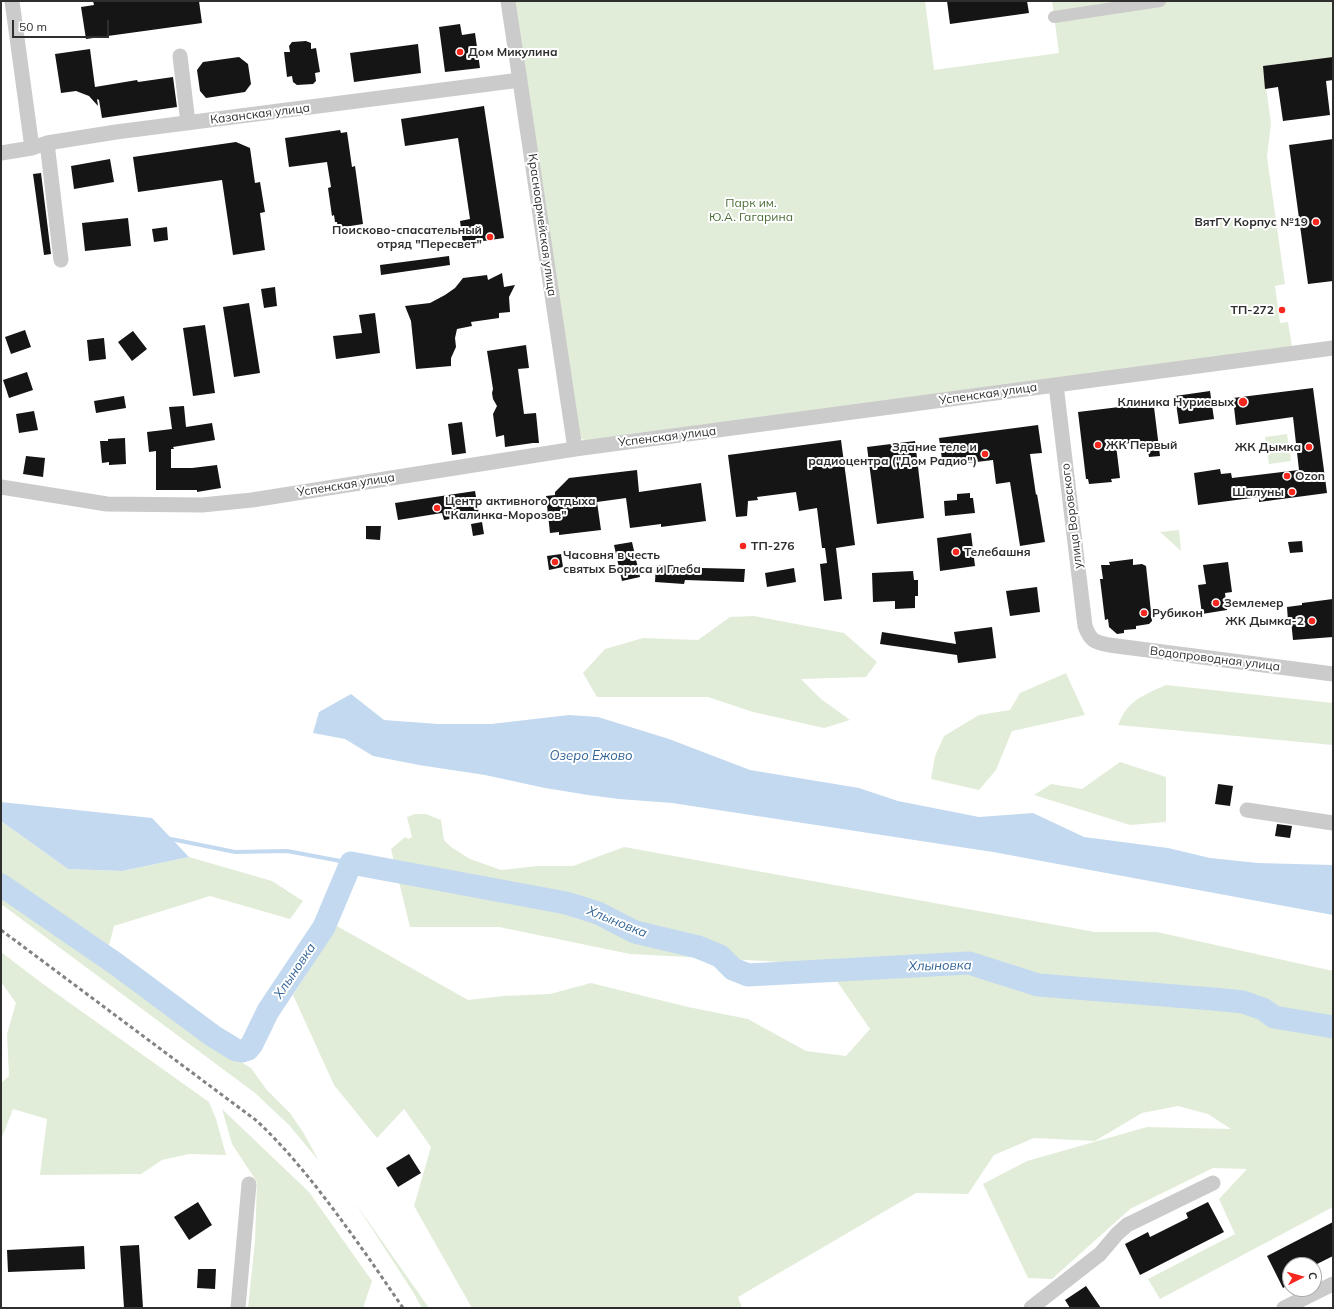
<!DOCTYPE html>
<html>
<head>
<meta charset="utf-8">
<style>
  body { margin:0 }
  #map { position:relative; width:1334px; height:1309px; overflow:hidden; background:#fff; font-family:Mulish,sans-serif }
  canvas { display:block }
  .frame { position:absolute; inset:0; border:2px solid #2e2e2e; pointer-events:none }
  .north { position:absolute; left:1282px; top:1257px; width:40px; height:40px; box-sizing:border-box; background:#fff; border:1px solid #ababab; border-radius:50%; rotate:84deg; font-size:11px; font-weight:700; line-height:16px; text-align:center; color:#2e2e2e }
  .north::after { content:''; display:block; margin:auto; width:14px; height:18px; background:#f6271e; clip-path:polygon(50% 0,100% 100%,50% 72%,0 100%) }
  .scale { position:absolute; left:12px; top:20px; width:97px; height:18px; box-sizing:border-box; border:2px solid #2e2e2e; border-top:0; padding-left:5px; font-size:12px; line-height:14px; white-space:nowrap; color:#2e2e2e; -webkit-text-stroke:3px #fff; paint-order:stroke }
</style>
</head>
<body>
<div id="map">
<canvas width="1334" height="1309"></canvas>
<div class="frame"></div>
<div class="north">С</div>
<div class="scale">50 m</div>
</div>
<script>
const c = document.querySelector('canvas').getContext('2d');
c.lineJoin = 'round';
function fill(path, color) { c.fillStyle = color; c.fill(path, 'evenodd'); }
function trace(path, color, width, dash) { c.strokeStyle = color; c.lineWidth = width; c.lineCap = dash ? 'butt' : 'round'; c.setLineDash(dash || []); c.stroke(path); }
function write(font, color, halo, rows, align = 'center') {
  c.font = font + ' Mulish,sans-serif'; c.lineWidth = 4; c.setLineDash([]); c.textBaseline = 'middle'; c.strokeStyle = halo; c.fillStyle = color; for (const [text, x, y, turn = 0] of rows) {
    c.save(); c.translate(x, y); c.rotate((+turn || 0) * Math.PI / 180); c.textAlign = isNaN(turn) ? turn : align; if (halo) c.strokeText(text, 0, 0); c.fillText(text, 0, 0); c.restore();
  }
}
const green = new Path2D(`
  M508,1H925L934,70L1059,53L1052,1H1333V57L1263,66L1271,123L1267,157L1285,284L1275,286L1280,323L1288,322L1292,347L592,443L579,438Z
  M1287,434L1291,461L1269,464L1265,437Z
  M1179,530L1181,551L1160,532Z
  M754,616L844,633L877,662L866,677L801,679L821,699L850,720L824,728L753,712L708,697H597L583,673L605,649L643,638L698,640L730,617Z
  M1066,673L1085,715L1012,731L996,770L979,790L931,779L935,756L944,736L979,715L1010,710L1020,693Z
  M1166,685L1333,703V745L1118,725C1129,699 1142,696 1166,685Z
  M1120,762L1166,777V822L1130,825L1034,795L1051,784L1082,789Z
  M415,814H426L441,820L444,840L451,847L470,859L501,870L537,866H573L624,847L1095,932H1157L1333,971V1207L1160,1299L1148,1279L1235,1234L1219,1199L1247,1169L1213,1168L1130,1209L1052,1279L1028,1278L983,1184L1027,1161L1147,1127L1231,1129L1208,1114L1178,1106L1142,1113L1095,1141L1034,1138L994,1155L968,1194L916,1193L738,1297L742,1308H472L414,1206L431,1147L404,1109L377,1138L334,1085L293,995L337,926L468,1000L503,996L550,994L591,983L688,1007L748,1019L806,1051L846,1056L870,1029L834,977L783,962L630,954L499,927H410L391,849L405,837L409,839L412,837L407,817Z
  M1,821L68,869L122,871L189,857L272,881L303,901L290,919L210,896L114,926L107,953L1,879Z
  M1,892L178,1018L204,1039L251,1068L266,1089L290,1113L303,1132L319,1161L289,1125L255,1093L1,904Z
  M1,952L43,984L209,1102L216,1119L226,1155L189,1154L162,1160L141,1174L40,1175L47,1119L13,1109L1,1140V1083L9,1076L7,1034L16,1003L1,982Z
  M222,1109L309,1192L372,1281L363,1308H248L255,1241L257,1182L232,1144Z
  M354,1201L429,1308H422L413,1292Z`);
const water = new Path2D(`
  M351,694L384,720L438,724H491L569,715L598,717L669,739L750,770L859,788L898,801L979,817L1033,813L1084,837L1168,848L1210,858L1258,863L1333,865V915L993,852L672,803L619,799L588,795L545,788L485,775L419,765L373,756L345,739L313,733L319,712Z
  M1,802L152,818L189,857L122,871L68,869L1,821Z`);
const stream = new Path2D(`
  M171,839L235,852L287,851L351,863`);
const river = new Path2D(`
  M1,885L116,964L213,1036L236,1050L242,1051L248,1049L252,1044L268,1011L324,927L351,863L566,903L598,913L635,932L698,947L720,956L733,969L748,975L969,963L1038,985L1213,999L1243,1002L1263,1009L1274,1017L1333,1027`);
const building = new Path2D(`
  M93,1H199L202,23L86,39L81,7L94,5Z
  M947,1H1027L1029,13L950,24Z
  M460,24L462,35L475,33L480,68L445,72L439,27Z
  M306,41L311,43V49L316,48L320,72L315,73L316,81L313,84L297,85L293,82L292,76L287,77L284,52H290L289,46L292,42Z
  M418,44L421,73L354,82L350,53Z
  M90,49L95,87L137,80L138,82L173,77L177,107L102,118L99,100L97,99L98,106L89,96L76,91L61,93L55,54Z
  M239,57L248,64L251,84L245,92L206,98L200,91L197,70L203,62Z
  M1333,57V80L1326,81L1330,115L1283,121L1278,87L1265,89L1263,66Z
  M484,106L504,238L463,244L460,221L470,219L458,138L405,146L401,119Z
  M340,130L341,133L347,132L352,167L355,166L363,224L338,228L337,222H335L334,215L332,216L328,188L331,187L327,162L289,167L285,138Z
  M1333,139V281L1308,284L1289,145Z
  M236,142L250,148L255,183L260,182L265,212L260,213L265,250L233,255L222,180L138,192L133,157Z
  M110,159L114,182L74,189L71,166Z
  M41,173L51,254L44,255L33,174Z
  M128,218L131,246L85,251L82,223Z
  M167,227L168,240L154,242L152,229Z
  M449,256L450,265L381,275L380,265Z
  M502,273L504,287L515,285L509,297L510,312L499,313V318L471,322L472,326L457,329L455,338L456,347L451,358V366L416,369L411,321L405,306L430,303L445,295L455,288L463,278L487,275L488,280Z
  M275,287L277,306L264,308L261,289Z
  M249,303L260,373L234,377L223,307Z
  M375,313L380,353L336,359L333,336L362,333L359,315Z
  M205,325L215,393L193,396L183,328Z
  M25,330L31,347L11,354L5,337Z
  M133,331L147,349L132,361L118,342Z
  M104,338L106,359L89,361L87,340Z
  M526,345L529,368L518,369L524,414L536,413L539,443H533L505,447L504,435L496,437L493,414L497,406L493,399L492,393L493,389L487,351Z
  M27,372L33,390L9,398L3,380Z
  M1313,388L1327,493L1259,502V497L1198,505L1194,473L1220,469L1221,474L1231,473L1232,478L1299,470L1293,417L1236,425L1233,398Z
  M1210,391L1214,419L1179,424L1175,396Z
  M124,396L126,408L96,413L94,401Z
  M1136,405H1143V408L1154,407L1160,456L1149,457L1147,446H1145L1144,441L1116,445L1120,478L1111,479L1112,482L1089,484L1088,479H1086L1078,412Z
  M184,406L186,427L212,423L215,440L173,447L174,449H171V468H192L217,465L221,488L197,492V490H156V451L149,452L147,432L172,429L169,407Z
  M34,411L38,430L19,433L16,414Z
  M462,422L466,453L452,455L448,424Z
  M1038,425L1042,453L1030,454L1036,495L1037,494L1045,542L1020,546L1010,482L996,484L993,460L943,466L939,438Z
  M125,438L126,464L109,465V462L102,463L100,441H108V439Z
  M841,440L855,545L836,548L842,599L824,601L820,564L827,563L825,548H822L817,508L799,511L796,492L757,497L758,500L748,501L747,516L736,517L728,455Z
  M915,441L924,518L877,524L867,447Z
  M26,456L45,458L43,477L23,474Z
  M637,470L639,492L701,483L706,521L661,527V524L630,528L626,498L597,502L601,530L559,535V532L550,533L546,496L555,495V492L569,478Z
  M475,491L479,514L444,520L442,513L398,520L395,503Z
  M970,493V498H973L975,513L945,516L944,501L957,500V494Z
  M482,522L484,534L473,536L471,524Z
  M366,526H381L380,540L366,539Z
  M971,533L975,566L940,571L937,538Z
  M1302,541L1303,552L1290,553L1288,542Z
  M632,542L640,577L622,581L614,545Z
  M561,554L563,567L549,570L547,556Z
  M1133,559V565L1142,564L1146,566L1152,621L1149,624L1136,626V629L1124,630V633L1117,634L1109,627L1108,619L1105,620L1100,579H1103L1101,565H1110L1109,562Z
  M1228,562L1232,592L1225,593L1227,610L1202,614L1198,585L1206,584L1203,565Z
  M656,565L702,568L745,569L744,582L685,580L684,584L655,582Z
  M794,568L796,582L767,587L765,573Z
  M913,571L914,580H918V596H915V608L895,609V601L873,602L872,573Z
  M1037,587L1040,612L1010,616L1006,591Z
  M1333,599V637L1293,640L1291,620L1288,621L1287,607L1302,605V603Z
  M992,627L996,658L958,663L957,655L880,644L882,632L956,644L954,632Z
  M1218,784L1233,786L1230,806L1215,804Z
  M1277,824L1292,826L1290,838L1275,836Z
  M409,1154L421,1173L398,1187L386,1168Z
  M198,1202L212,1225L189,1240L174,1217Z
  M1208,1202L1224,1232L1140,1275L1125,1244L1148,1232L1150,1237L1188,1218L1186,1213Z
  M1333,1222V1256L1315,1265H1290V1284L1283,1288L1267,1256Z
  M139,1245L143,1308H124L120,1246Z
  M84,1246L85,1269L8,1272L7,1250Z
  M198,1269H216L215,1289L197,1288Z
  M1086,1286L1101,1308H1070L1065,1300Z`);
const pedestrian = new Path2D(`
  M1054,17L1160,1`);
const minor = new Path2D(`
  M12,1L32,148
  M508,1L575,449
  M180,56L188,123
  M47,143L61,260
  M1,153L32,148L47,143L116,132L520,80
  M1056,385L1085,626C1090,640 1094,642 1109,645L1333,674
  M1,487L107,504L202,505L252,500L575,449L1333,348
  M1247,810L1333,823
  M238,1308L249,1184
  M1031,1308L1100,1254L1117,1234L1127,1225L1213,1183
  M1284,1308L1333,1284`);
const rail = new Path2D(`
  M1,930L257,1121C296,1158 327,1200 358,1243C373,1264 388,1286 403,1308`);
const markers = [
  [460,52,4,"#f6271e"],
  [1316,222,4,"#f6271e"],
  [490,237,4,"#f6271e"],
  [1282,310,4,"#f6271e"],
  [1243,402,5,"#f6271e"],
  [1098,445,4,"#f6271e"],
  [1309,447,4,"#f6271e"],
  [985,454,4,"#f6271e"],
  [1287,476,4,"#f6271e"],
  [1292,492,4,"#f6271e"],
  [437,508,4,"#f6271e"],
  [743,546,4,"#f6271e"],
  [956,552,4,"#f6271e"],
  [555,562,4,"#f6271e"],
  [1216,603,4,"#f6271e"],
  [1144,613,4,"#f6271e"],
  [1312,621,4,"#f6271e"]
];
const poiNames = [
  ["Дом Микулина",468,52],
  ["ВятГУ Корпус №19",1308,222,"right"],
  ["Поисково-спасательный",482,230,"right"],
  ["отряд \"Пересвет\"",482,244,"right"],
  ["ТП-272",1274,310,"right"],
  ["Клиника Нуриевых",1234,402,"right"],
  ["ЖК Первый",1106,445],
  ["Здание теле и",977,447,"right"],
  ["радиоцентра (\"Дом Радио\")",977,461,"right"],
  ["ЖК Дымка",1301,447,"right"],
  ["Ozon",1295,476],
  ["Шалуны",1284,492,"right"],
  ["Центр активного отдыха",445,501],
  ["\"Калинка-Морозов\"",445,515],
  ["ТП-276",751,546],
  ["Телебашня",964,552],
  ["Часовня в честь",563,555],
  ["святых Бориса и Глеба",563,569],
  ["Землемер",1224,603],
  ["Рубикон",1152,613],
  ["ЖК Дымка-2",1304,621,"right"]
];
const streetNames = [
  ["Казанская улица",260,114,-7],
  ["Красноармейская улица",542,225,82],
  ["Успенская улица",988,394,-8],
  ["Успенская улица",667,437,-7],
  ["Успенская улица",346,485,-9],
  ["улица Воровского",1072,516,-97],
  ["Водопроводная улица",1215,659,7]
];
const parkNames = [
  ["Парк им.",751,203],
  ["Ю.А. Гагарина",751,217]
];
const waterNames = [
  ["Озеро Ежово",591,756],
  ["Хлыновка",617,922,22],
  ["Хлыновка",940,966,-1],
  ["Хлыновка",295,971,-56]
];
fill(green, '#e2edd9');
fill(water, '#c3d9ef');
trace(stream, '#c3d9ef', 4);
trace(river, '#c3d9ef', 23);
fill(building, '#151515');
trace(pedestrian, '#cbcbcb', 12);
trace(minor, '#cbcbcb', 15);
trace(rail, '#838383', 3, [4, 3]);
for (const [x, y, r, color] of markers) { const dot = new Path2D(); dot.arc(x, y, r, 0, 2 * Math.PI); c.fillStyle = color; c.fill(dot); trace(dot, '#fff', 1.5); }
write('bold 12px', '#2e2e2e', '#fff', poiNames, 'left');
write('12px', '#2e2e2e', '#fff', streetNames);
write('12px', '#4a6d37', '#fff', parkNames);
write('italic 13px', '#346597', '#fff', waterNames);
</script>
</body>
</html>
